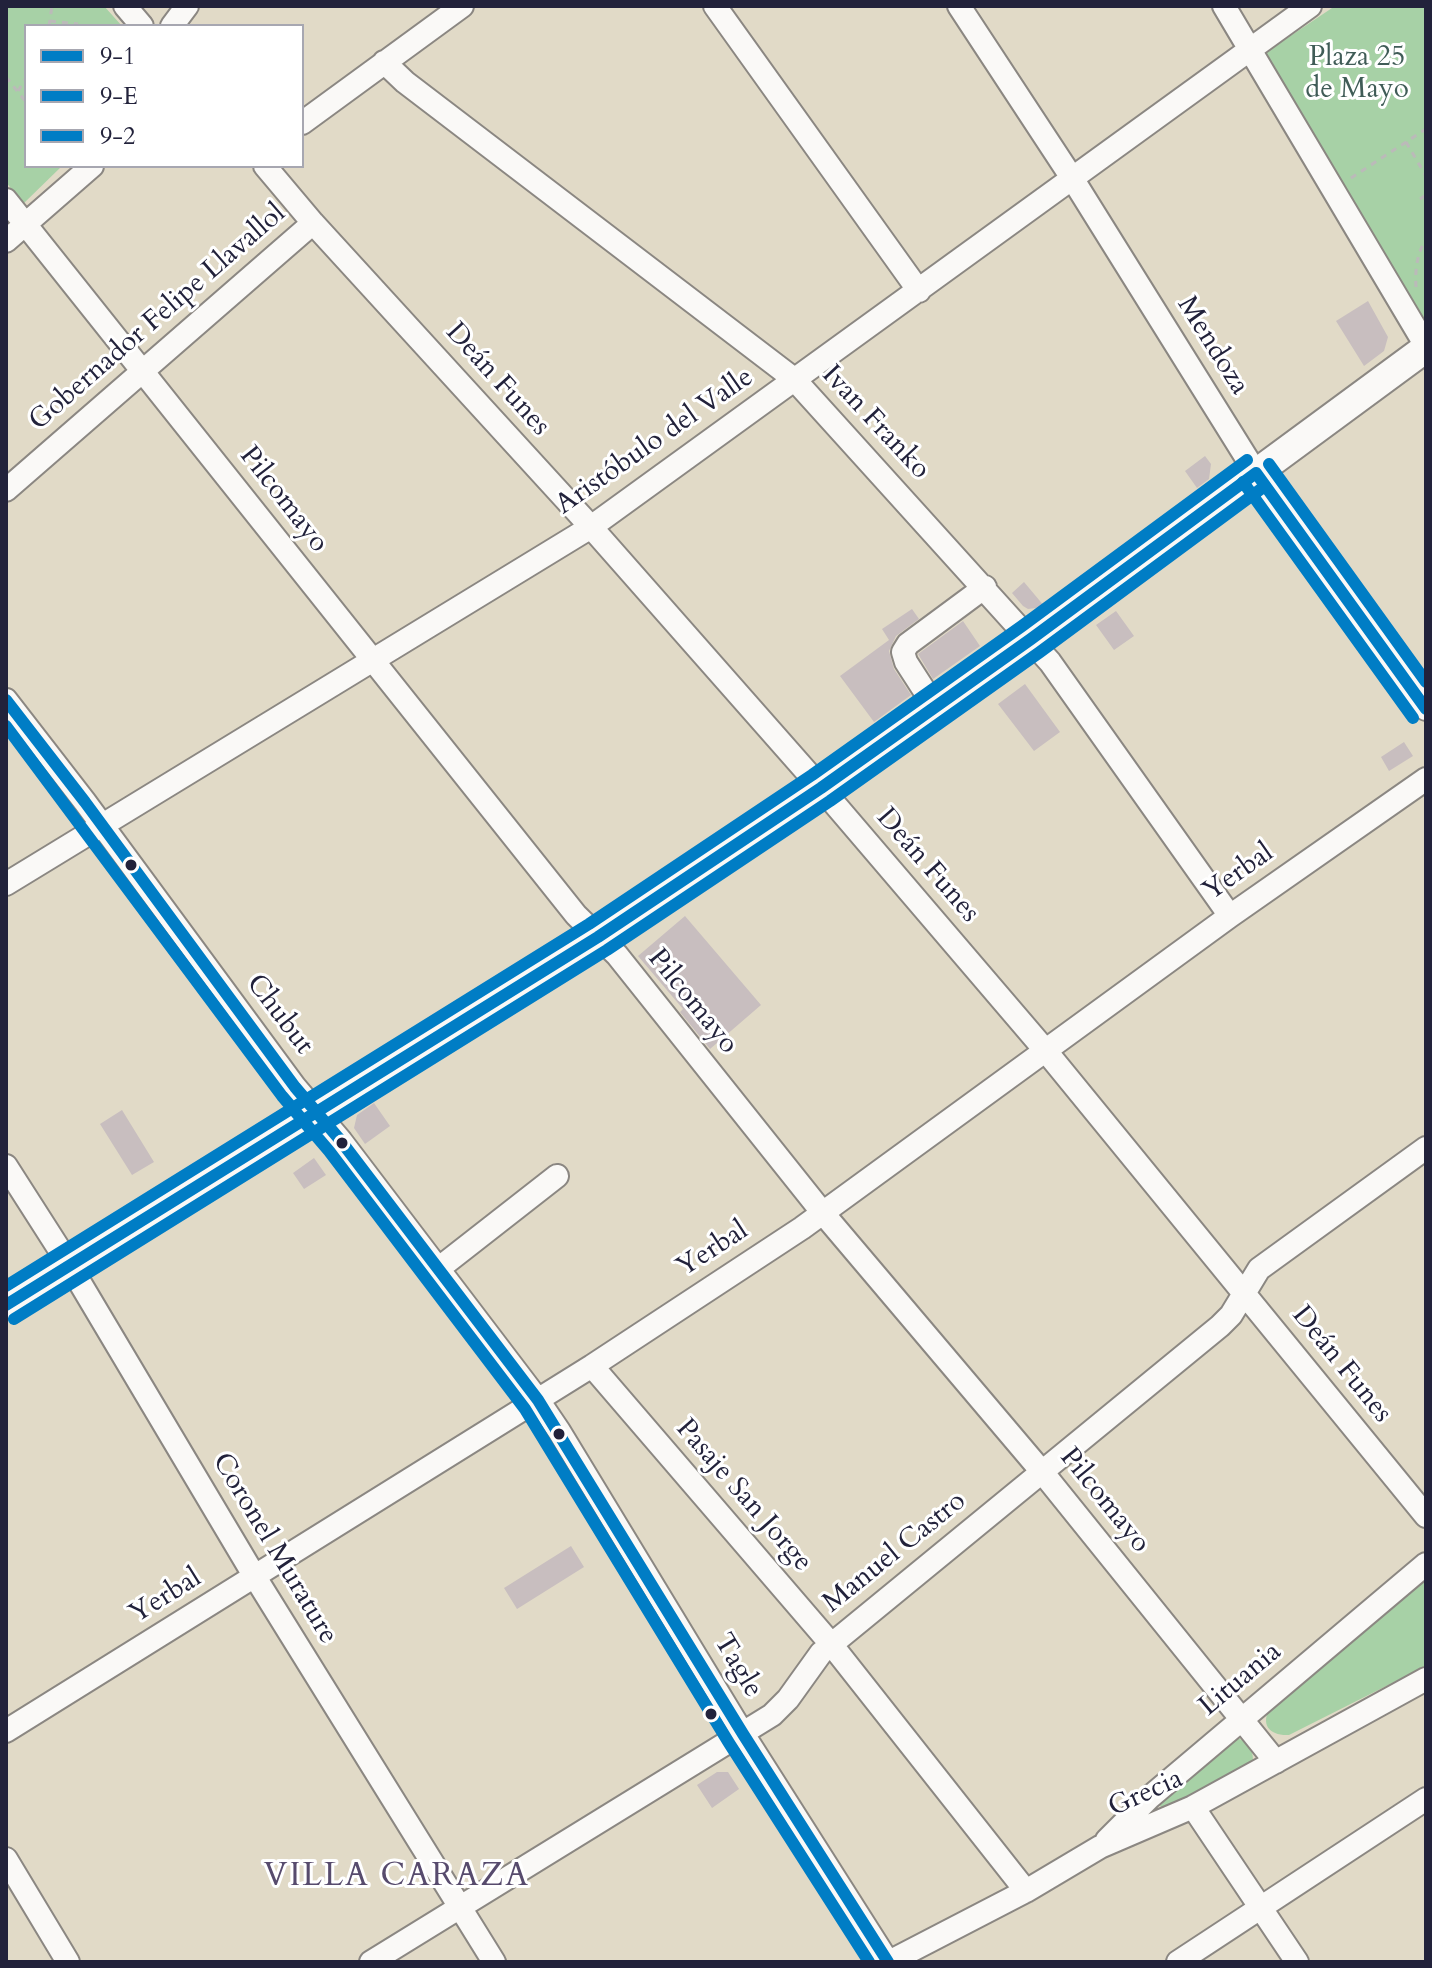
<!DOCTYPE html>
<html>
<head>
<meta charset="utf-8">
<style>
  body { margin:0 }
  #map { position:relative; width:1432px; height:1968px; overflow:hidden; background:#e1dac7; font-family:Cardo,serif }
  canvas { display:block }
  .frame { position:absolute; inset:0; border:8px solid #22223b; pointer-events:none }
  .legend { position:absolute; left:24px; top:24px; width:280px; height:144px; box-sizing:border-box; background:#fff; border:2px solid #a7a7b1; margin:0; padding:10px 14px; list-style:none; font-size:24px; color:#22223b }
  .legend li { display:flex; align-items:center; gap:16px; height:40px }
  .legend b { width:40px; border:2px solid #a7a7b1 }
</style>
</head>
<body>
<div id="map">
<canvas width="1432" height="1968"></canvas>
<div class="frame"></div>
<ul class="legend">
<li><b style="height:10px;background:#007dc5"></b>9-1</li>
<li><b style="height:10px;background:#007dc5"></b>9-E</li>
<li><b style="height:10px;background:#007dc5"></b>9-2</li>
</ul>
</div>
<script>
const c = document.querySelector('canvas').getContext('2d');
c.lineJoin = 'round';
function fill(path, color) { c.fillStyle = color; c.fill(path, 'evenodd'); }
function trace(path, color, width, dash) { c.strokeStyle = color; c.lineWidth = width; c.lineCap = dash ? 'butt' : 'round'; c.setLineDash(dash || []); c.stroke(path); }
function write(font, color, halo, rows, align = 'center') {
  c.font = font + ' Cardo,serif'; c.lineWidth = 6; c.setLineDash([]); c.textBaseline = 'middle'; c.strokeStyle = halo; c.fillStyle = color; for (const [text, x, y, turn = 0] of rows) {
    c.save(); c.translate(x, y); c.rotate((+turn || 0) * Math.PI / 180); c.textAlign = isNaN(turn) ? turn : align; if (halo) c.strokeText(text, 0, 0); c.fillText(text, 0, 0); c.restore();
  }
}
const green = new Path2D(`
  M6,6H104L122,26H26V166H62L23,204L6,182Z
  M1335,6H1426V325L1265,53Z
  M1426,1571V1666L1289,1735C1270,1736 1260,1725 1270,1708Z
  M1235,1737C1246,1741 1253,1747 1253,1760L1170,1811H1164L1158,1803Z`);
const building = new Path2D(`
  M1368,301L1388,337L1384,351L1364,366L1336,321Z
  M1205,456L1211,464L1209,479L1197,488L1185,471Z
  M1024,582L1045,607L1028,609L1023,606L1012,593Z
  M912,609L919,619L896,636L889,651L894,669L911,695L874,722L840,676L889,640L882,629Z
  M1116,611L1134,636L1114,650L1096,625Z
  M963,621L980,646L933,679L918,654Z
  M1025,684L1060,732L1034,751L998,704Z
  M1404,742L1413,756L1389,771L1381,757Z
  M685,916L761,1005L710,1049L680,1012L683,1009L638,956Z
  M374,1103L390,1126L365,1144L354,1128L357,1115Z
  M122,1110L154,1162L132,1175L100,1124Z
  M314,1158L326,1175L304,1189L293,1173Z
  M571,1546L584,1567L517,1609L504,1588Z
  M717,1772H728L739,1789L712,1808L697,1785Z`);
const path = new Path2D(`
  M50,21L78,24
  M49,26L52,6
  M6,77L26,102
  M18,91L26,78
  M1406,142L1426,176
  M1351,178L1426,129
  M1420,199L1426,195
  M1416,287C1415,269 1417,254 1426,239`);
const minor = new Path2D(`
  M125,6L142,26
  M715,6L919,291
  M959,6L1072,178L1256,473L1426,709
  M1224,6L1426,346
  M172,26L187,6
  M384,62L405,82L794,379L1050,662L1230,916
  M302,123L462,6
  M265,166L313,223L591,527L821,788L1045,1050L1426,1516
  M6,200L576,915L617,955L822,1212L1043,1473L1276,1762
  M6,241L92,166
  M6,490L313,223
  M6,700L85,802L295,1087L341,1141L538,1400L559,1431L743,1734L888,1962
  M935,707L906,662L903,652L908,644L985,587
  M6,884L591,527L1310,6
  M6,1166L70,1266L255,1577L494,1962
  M438,1269L557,1176
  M592,1366L831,1644L1026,1891
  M6,1731L592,1366L802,1228L1230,916L1426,779
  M1193,1807L1297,1962
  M1107,1840L1150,1797L1426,1564
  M6,1859L68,1962
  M371,1962L772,1715L788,1699L821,1653L1220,1326L1231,1315L1259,1269L1426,1148
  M889,1962L1026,1891L1100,1847L1193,1807L1426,1679
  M1178,1962L1426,1799`);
const major = new Path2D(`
  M6,1305L598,937L821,788L1031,639L1426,348`);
const bus1 = new Path2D(`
  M1256,473L1426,709
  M6,700L85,802L295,1087L341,1141L538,1400L743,1734L888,1962
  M6,1305L598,937L821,788L1031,639L1256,473`);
const bus2 = new Path2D(`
  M1243,482L1413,718
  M6,726L282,1096L329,1151L525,1409L729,1743L869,1962
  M14,1319L607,950L830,801L1040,652L1265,486`);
const bus3 = new Path2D(`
  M1269,464L1426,682
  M6,1286L589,924L812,775L1022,626L1247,460`);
const markers = [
  [131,865,7,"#22223b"],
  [342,1143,7,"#22223b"],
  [559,1434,7,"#22223b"],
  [711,1714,7,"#22223b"]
];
const parkNames = [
  ["Plaza 25",1357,59],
  ["de Mayo",1357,91]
];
const streetNames = [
  ["Gobernador Felipe Llavallol",158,318,-41],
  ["Mendoza",1212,346,58],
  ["Deán Funes",497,380,48],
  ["Ivan Franko",875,423,47],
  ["Aristóbulo del Valle",655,442,-35],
  ["Pilcomayo",283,500,52],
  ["Deán Funes",927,866,49],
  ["Yerbal",1239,873,-35],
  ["Pilcomayo",692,1002,51],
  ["Chubut",279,1015,53],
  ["Yerbal",713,1250,-33],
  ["Deán Funes",1341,1365,51],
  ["Pasaje San Jorge",743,1496,49],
  ["Pilcomayo",1104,1501,51],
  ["Coronel Murature",274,1549,59],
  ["Manuel Castro",895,1553,-39],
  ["Yerbal",166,1597,-32],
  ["Tagle",737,1666,59],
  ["Lituania",1241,1680,-40],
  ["Grecia",1146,1794,-24]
];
const quarterNames = [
  ["VILLA CARAZA",397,1878]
];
fill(green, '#a7d1a6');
fill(building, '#c8bebf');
trace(minor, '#8b8782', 26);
trace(major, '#8b8782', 32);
trace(path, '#bbbab9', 3, [6, 6]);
trace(minor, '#faf9f7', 22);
trace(major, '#faf9f7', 28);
trace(bus1, '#007dc5', 12);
trace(bus2, '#007dc5', 12);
trace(bus3, '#007dc5', 12);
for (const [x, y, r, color] of markers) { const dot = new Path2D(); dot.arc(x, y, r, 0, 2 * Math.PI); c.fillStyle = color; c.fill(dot); trace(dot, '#fff', 3); }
write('28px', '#405c57', '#fff', parkNames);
write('28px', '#22223b', '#fff', streetNames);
c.letterSpacing = '2px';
write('32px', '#574b6d', '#fff', quarterNames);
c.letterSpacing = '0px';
</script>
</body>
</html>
